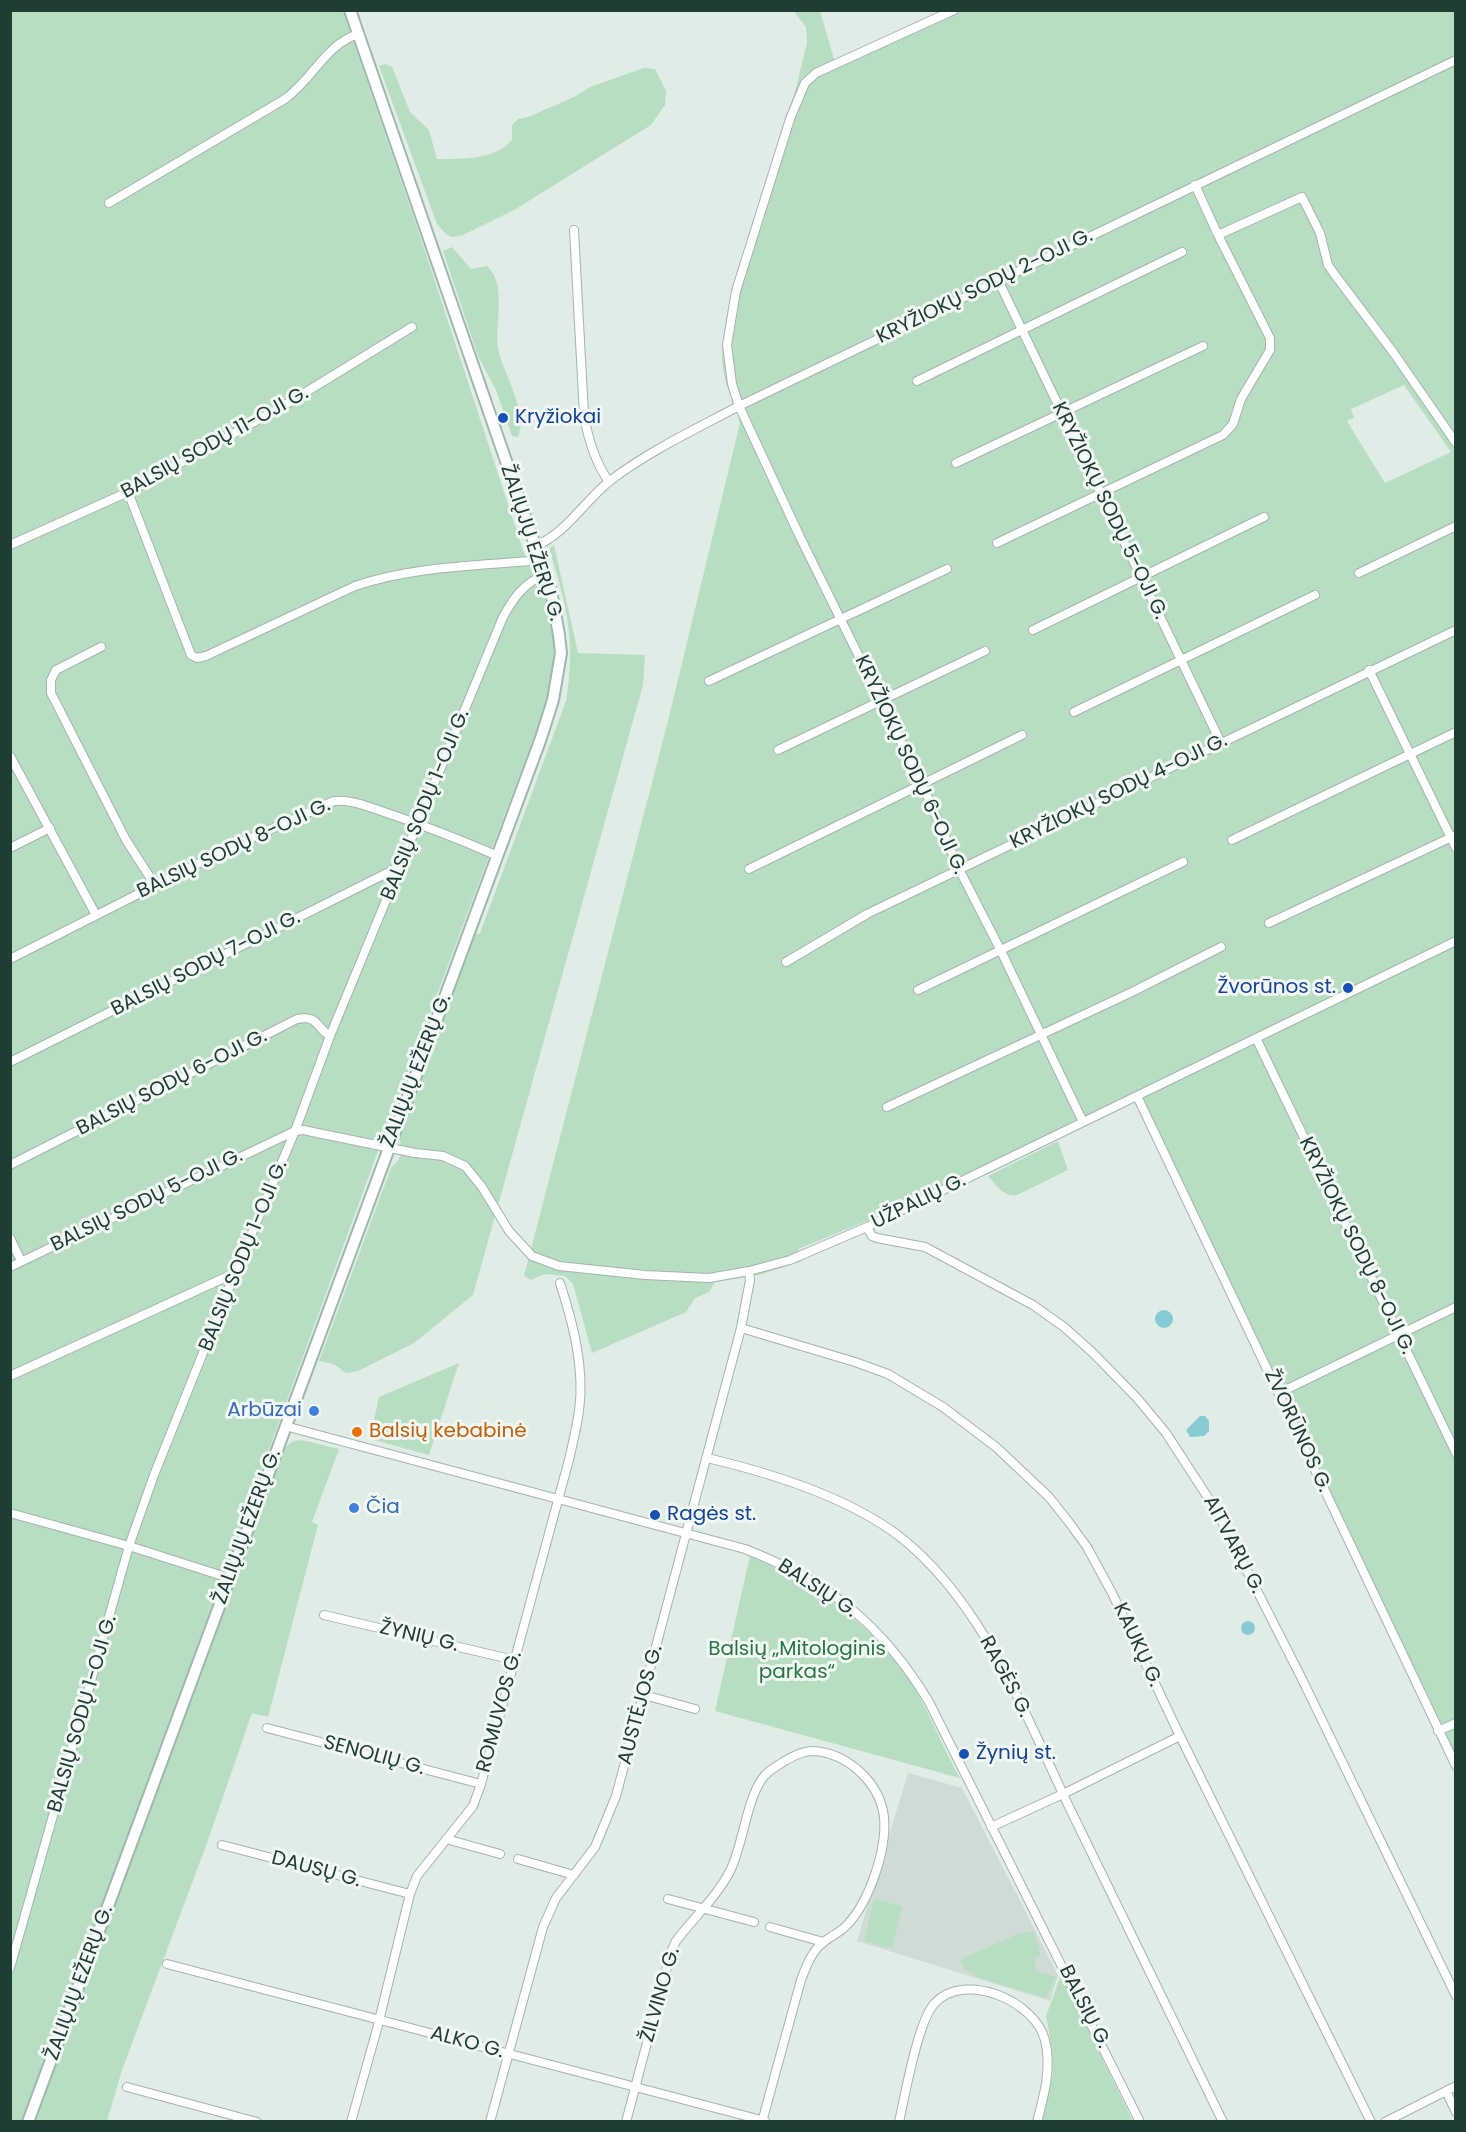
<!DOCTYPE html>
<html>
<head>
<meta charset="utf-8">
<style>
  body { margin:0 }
  #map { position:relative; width:1466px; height:2132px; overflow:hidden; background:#e0ece6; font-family:Poppins,sans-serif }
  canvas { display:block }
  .frame { position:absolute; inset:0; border:12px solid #203d34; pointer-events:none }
</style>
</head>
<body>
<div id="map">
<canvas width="1466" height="2132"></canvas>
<div class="frame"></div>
</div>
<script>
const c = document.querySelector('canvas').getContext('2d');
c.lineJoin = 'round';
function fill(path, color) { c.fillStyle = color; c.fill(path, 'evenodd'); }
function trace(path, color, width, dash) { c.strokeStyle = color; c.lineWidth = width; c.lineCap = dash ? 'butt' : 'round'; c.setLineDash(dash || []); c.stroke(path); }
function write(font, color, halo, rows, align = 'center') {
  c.font = font + ' Poppins,sans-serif'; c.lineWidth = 6; c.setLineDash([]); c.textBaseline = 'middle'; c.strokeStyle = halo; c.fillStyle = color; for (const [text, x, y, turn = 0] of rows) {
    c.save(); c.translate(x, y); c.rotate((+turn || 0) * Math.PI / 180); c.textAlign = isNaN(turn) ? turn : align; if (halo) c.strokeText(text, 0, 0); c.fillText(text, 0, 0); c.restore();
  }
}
const built = new Path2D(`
  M908,1773L962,1788L1058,1975L1050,2001L857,1941Z`);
const green = new Path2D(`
  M793,10L820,11L836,66L960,11H1455V1757L1131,1095L874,1218L798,1249L802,1261L759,1275L715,1282L709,1292L695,1298L686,1312L592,1353L573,1284L565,1276L545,1274L531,1280L524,1276L668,721L740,423C734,404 723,381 722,360C722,343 725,326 728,309L797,84L807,42L806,27ZM1404,385L1451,452L1385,483L1347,421L1354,418L1351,409Z
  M11,11H343L424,248L525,556L540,574L547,591L555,645L553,681L547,702L371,1170L24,2121L11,2122Z
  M385,64L392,67L410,112L429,130L437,159C462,159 495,160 512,140V125L518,119L528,117L574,97L590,87L644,68L655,69L666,91L665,105L651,125L514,210L463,235L453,237L447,235L437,224L379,66Z
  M452,247L471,269L487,266C507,283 495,323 498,347C502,373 529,411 518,437L512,436L496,390L478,356L443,251Z
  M554,545L578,653L645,655L643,685L473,1295L414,1343L358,1371C343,1375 346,1372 335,1365C330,1363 324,1362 319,1361L391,1168C405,1156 401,1149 399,1134L475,935L480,933L566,701C576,641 567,606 549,549Z
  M1058,1141L1068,1170L1017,1195C1003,1197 997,1186 988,1176Z
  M459,1363L429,1455L370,1439L379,1397Z
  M302,1440L339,1449L312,1522L318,1525L268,1717L252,1713L207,1843L122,2070L107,2121L34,2122L209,1645L283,1449L293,1441Z
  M750,1556C814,1584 877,1627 914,1687C931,1716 943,1748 960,1778L715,1711Z
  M874,1899L902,1906L892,1948L864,1941Z
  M1033,1931L1041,1956L1034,1958L1037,1972L1056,1977L1046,1998L976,1977L965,1969L961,1962L963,1958L1018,1934Z
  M1061,1975L1133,2121H1042L1053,2074L1052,2049L1046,2016Z`);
const water = new Path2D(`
  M1155 1319a9 9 0 1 1 18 0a9 9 0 1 1-18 0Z
  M1200,1416H1205L1209,1421V1431L1204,1436L1190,1437L1186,1430Z
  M1241 1628a7 7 0 1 1 14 0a7 7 0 1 1-14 0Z`);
const street = new Path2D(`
  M954,10L816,73L805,83L790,119L736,291L727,345L732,384L739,406L800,537L922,784L959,869L1001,951L1083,1122
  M109,203L285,99C313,79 325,45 358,34
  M574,230L584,415C588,439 595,462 609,482
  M1218,235L1302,197L1320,233L1328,265L1335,275L1393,352L1456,443
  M998,280L1221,743
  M917,381L1182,252
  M956,463L1203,346
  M128,492L191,655L197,658L206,656L355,586C411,567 471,566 530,561L539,558
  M997,543L1223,435L1233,424L1241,399L1270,350V338L1218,235L1195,185
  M10,545L128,492L285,405L412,327
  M535,546C566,534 585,500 611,480C651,450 696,429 739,406L1456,60
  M1359,573L1456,526
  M1033,630L1264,517
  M101,647L56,670L51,680V693L126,840L155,885
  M1369,670L1456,848
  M709,681L947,569
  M1074,712L1315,595
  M778,750L985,651
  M10,756L96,915
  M1232,840L1456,732
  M10,848L50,828
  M749,869L1022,735
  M1269,923L1456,835
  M10,959L229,848L334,801C350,799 369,807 384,812C423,825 461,840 498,856
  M786,962L867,914L1456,630
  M918,990L1183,862
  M1256,1038L1456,1453
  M10,1062L401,866
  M1137,1096L1456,1766
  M887,1107L1132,992L1221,947
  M10,1165L297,1019C319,1015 315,1027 330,1036
  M867,1227L872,1236L877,1238L925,1247L1033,1305L1064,1327L1092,1352L1137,1398L1166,1433L1216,1510L1301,1677L1456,1996
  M10,1238L21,1261
  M10,1267L295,1131L303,1130L415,1153L443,1156L465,1166L482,1187L509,1231L532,1256L559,1266L645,1275L709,1278L749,1271L790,1260L867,1227L1456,941
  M741,1328L855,1362L888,1374L943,1407L996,1447L1049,1497L1068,1521L1087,1547L1112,1593L1180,1736L1371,2122
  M10,1376L235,1273
  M1279,1393L1456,1307
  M285,1426L745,1549C829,1582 882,1624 929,1702L1140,2122
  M707,1458C771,1473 846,1496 899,1536C985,1603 1027,1720 1073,1815C1123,1917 1173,2019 1223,2122
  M10,1513L129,1546L229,1578
  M324,1615L514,1660
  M644,1695L695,1709
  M267,1728L481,1784
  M1438,1731L1456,1723
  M991,1827L1063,1794L1180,1736
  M446,1839L500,1854
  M222,1845L410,1894
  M518,1859L574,1875
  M668,1899L754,1922
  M770,1927L823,1942
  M167,1964L765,2121
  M10,1968L129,1546L154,1475L235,1273L295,1131L330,1036L503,617C513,599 524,582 545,575
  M127,2087L257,2122
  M1446,2091L1456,2112
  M351,2122L377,2029L410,1894L417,1876L473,1806L481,1784L570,1456C573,1441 577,1426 579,1411C585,1369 573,1323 560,1283
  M490,2122L543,1927L556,1898L595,1847L616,1796L741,1328L750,1280L749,1271
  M626,2122L671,1952L676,1941C694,1917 718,1896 731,1869C743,1843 747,1800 762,1779C767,1771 776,1767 783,1762C792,1757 802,1751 813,1751C848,1753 880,1783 884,1817C887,1850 869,1903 846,1926C839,1933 831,1936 824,1942C812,1950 806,1967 801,1980L762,2122
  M899,2122C905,2095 918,2022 934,2004C964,1970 1035,2001 1045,2040C1052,2067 1044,2096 1037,2122
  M1385,2122L1456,2086`);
const secondary = new Path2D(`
  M28,2122L541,738L553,700L561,653L559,635L551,591L350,10`);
const markers = [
  [503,418,6,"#1a4fb4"],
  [1348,988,6,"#1a4fb4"],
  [314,1411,6,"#3f7fe0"],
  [357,1432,6,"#e8710a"],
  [354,1508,6,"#3f7fe0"],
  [655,1515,6,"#1a4fb4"],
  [964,1754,6,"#1a4fb4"]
];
const streetNames = [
  ["KRYŽIOKŲ SODŲ 2-OJI G.",985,287,-26],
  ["BALSIŲ SODŲ 11-OJI G.",215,443,-29],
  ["KRYŽIOKŲ SODŲ 5-OJI G.",1109,511,64],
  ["ŽALIŲJŲ EŽERŲ G.",531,543,72],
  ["KRYŽIOKŲ SODŲ 6-OJI G.",910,765,65],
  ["KRYŽIOKŲ SODŲ 4-OJI G.",1119,792,-26],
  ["BALSIŲ SODŲ 1-OJI G.",426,805,-68],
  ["BALSIŲ SODŲ 8-OJI G.",234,849,-25],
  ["BALSIŲ SODŲ 7-OJI G.",206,964,-27],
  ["ŽALIŲJŲ EŽERŲ G.",417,1071,-69],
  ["BALSIŲ SODŲ 6-OJI G.",172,1083,-27],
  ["BALSIŲ SODŲ 5-OJI G.",147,1201,-26],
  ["UŽPALIŲ G.",919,1202,-26],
  ["KRYŽIOKŲ SODŲ 8-OJI G.",1356,1246,64],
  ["BALSIŲ SODŲ 1-OJI G.",244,1256,-68],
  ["ŽVORŪNOS G.",1297,1431,65],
  ["ŽALIŲJŲ EŽERŲ G.",248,1527,-70],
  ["AITVARŲ G.",1233,1545,62],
  ["BALSIŲ G.",817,1589,33],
  ["ŽYNIŲ G.",419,1637,13],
  ["KAUKŲ G.",1137,1645,65],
  ["RAGĖS G.",1005,1677,62],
  ["AUSTĖJOS G.",641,1705,-75],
  ["ROMUVOS G.",500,1712,-75],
  ["BALSIŲ SODŲ 1-OJI G.",83,1714,-74],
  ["SENOLIŲ G.",374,1756,15],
  ["DAUSŲ G.",316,1870,15],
  ["ŽALIŲJŲ EŽERŲ G.",80,1983,-70],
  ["ŽILVINO G.",661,1995,-74],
  ["BALSIŲ G.",1084,2007,63],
  ["ALKO G.",467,2043,15]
];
const transitNames = [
  ["Kryžiokai",515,418],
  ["Žvorūnos st.",1336,988,"right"],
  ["Ragės st.",667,1515],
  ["Žynių st.",976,1754]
];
const shopNames = [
  ["Arbūzai",302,1411],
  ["Čia",366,1508,"left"]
];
const foodNames = [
  ["Balsių kebabinė",369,1432]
];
const parkNames = [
  ["Balsių „Mitologinis",797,1650],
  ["parkas“",797,1673]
];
fill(built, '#cfdcd5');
fill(green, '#b8dec1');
fill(water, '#86cad3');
trace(street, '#a3b4ad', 10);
trace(secondary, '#9eb8ae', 14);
trace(street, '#fff', 8);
trace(secondary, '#fff', 10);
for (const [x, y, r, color] of markers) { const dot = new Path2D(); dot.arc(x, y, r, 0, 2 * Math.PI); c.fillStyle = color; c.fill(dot); trace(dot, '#f1f8f4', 2); }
write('20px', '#203d34', '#f1f8f4', streetNames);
write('20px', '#164399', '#f1f8f4', transitNames, 'left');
write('20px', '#366cbe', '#f1f8f4', shopNames, 'right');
write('20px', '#c56008', '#f1f8f4', foodNames, 'left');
write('20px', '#297544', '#f1f8f4', parkNames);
</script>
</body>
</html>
